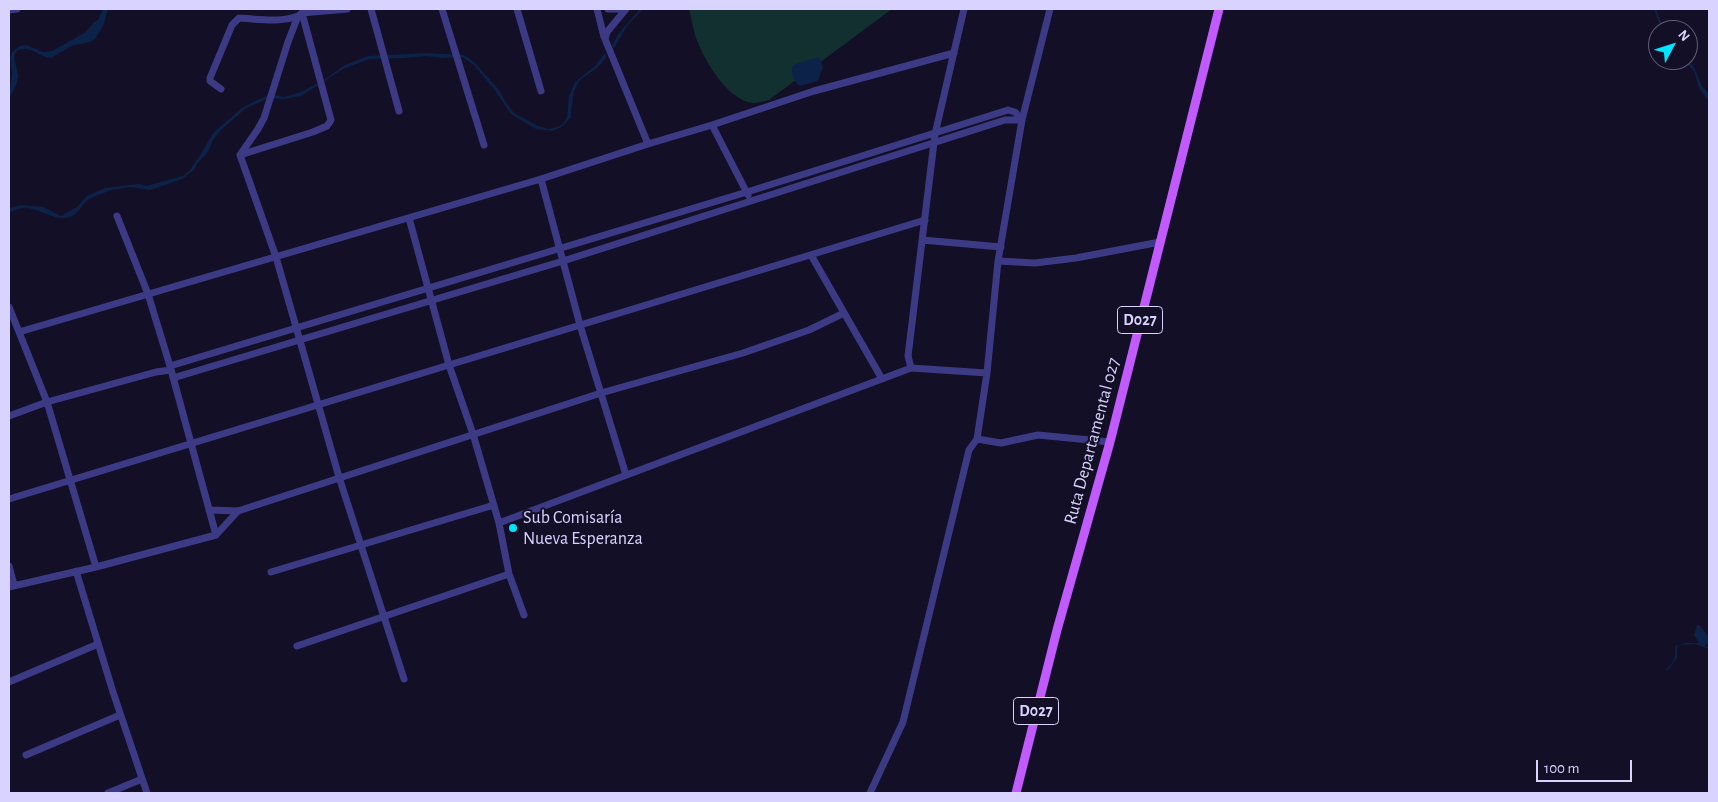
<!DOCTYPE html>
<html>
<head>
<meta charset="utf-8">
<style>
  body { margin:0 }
  #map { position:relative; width:1718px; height:802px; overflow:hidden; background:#130f26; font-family:"Alegreya Sans",sans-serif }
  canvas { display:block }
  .frame { position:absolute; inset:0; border:10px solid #d9d4ff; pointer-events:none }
  .north { position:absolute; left:1648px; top:20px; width:50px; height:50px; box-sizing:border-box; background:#130f26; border:1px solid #625e7d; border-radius:50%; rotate:50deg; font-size:14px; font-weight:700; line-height:20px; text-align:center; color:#d9d4ff }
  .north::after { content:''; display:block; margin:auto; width:18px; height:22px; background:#00e5ff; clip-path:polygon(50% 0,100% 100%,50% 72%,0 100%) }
  .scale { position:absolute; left:1536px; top:760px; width:96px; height:22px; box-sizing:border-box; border:2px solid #d9d4ff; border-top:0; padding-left:6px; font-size:15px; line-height:18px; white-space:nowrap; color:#d9d4ff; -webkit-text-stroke:4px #130f26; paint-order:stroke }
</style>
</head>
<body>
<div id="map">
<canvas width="1718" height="802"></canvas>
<div class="frame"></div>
<div class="north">N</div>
<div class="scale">100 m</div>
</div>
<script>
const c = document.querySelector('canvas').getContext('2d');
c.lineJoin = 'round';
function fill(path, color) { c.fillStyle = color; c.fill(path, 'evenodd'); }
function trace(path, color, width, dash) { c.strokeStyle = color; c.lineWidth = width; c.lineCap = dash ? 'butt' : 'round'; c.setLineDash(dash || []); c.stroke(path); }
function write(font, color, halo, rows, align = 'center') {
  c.font = font + ' "Alegreya Sans",sans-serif'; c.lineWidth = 4; c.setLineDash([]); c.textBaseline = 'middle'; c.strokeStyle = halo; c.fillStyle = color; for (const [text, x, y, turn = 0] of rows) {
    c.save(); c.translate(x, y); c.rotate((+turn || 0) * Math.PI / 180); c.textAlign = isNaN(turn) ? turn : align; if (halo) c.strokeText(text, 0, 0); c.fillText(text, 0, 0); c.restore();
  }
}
const green = new Path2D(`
  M689,9H892L769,100C764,101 758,103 753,103C726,100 703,58 695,35C693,27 691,17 689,9Z`);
const water = new Path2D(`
  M103,9H108L103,26L95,39L90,42L71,46L51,58C41,58 35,49 25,49C6,49 19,68 18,77C17,86 13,92 9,98L12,74L10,58L12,52L20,46L23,45L29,46L43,52L52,51L86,32L94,22L98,20Z
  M640,9H643L627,26L614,48L612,46C618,31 630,21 640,9Z
  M427,53L464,55L474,62L499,90L505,101L514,113L538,126L549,129L557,127L563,124L567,118L569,96L575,82L595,66L605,53L606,58L597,68L580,80L577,85L574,91L571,110V117L563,126L553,131L536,129L511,114L494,89L474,65L462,57L441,58L427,56L404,58L369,59L343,69L301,96L284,99L268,98L245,109L221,130L213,140L208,152L197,164L194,170L182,179L151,190L130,187L111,190L89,199C82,204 80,212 72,216C57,223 43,210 28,208C22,207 14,211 9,212V208L21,205L43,207L61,216L77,207L87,196L105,188L139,184L146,186L183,176L189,171L199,157L213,133L242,108L255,101L267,96L275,95L284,97L301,92L324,80L345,65L368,56Z
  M819,57L823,67L818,81L800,86C794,83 792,74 792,67L796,64Z
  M1683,60H1688L1694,67L1702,86L1709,94V102L1699,88L1694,71Z
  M1697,625H1699L1709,637V643L1704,646L1709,647V649L1696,644L1679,645L1677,647V658L1667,671L1666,670C1675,660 1676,658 1675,646L1686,643H1699L1694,635Z`);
const stream = new Path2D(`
  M1655,9L1661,25`);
const minor = new Path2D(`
  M347,9L302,13L298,16L288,42L264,118L258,129L240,155L276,257L339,477L404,679
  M371,9L399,111
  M442,9L484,145
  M517,9L541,91
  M597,9L604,37
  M608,9H625
  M626,9L607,32L605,39L648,144
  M1050,9L1022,120L998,261L1035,263L1076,258L1160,242
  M9,10L17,9
  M221,89L210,81V78L232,25L239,18C259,19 279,23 298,16
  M712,125L814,91L954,53
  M240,155L313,132L327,126L331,120L302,13
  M541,179L580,325L626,475
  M117,216L148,294L170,366L216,535L238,511
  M922,240L1001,247
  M811,255L882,379
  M998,261L987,373L977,439L1001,443L1038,435L1110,442
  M9,307L47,402L96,567
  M19,332L541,179L648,144L712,125L748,195
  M170,366L747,192L1008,110L1015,112L1022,120
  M911,368L908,356L935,134L964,9
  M173,378L563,261L1005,120H1022
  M9,416L47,402L156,372L171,370
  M9,499L925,220
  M209,510L238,511L601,393L743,353L809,330L844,313
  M499,523L911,368L987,373
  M9,566L14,585
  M76,571L113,692L147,793
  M271,572L494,505
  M509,574L524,615
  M9,587L96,567L216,535
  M297,646L509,574L499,523L473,434L449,365L409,218
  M9,682L98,644
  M26,755L120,715
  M108,793L142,779
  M870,793L903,722L969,450L977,439`);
const major = new Path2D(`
  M1016,793L1057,630L1110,442L1219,9`);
const markers = [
  [513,528,5,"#00e5ff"]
];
const shields = [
  [1140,320,45],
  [1036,711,45]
];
const shieldNames = [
  ["D027",1140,320],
  ["D027",1036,711]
];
const streetNames = [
  ["Ruta Departamental 027",1092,441,-75]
];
const poiNames = [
  ["Sub Comisaría",523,518],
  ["Nueva Esperanza",523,539]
];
fill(green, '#12302f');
fill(water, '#0c2248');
trace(stream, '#0c2248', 2);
trace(minor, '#3d3a85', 7);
trace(major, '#c25bff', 9);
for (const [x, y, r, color] of markers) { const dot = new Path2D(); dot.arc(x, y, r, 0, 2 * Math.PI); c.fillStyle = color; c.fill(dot); trace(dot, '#130f26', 2); }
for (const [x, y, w] of shields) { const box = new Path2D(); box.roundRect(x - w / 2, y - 13.5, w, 27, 4); c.fillStyle = '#130f26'; c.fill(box); trace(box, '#d9d4ff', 1); }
write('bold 16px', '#d9d4ff', null, shieldNames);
write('18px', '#d9d4ff', '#130f26', streetNames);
write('18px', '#d9d4ff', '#130f26', poiNames, 'left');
</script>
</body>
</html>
